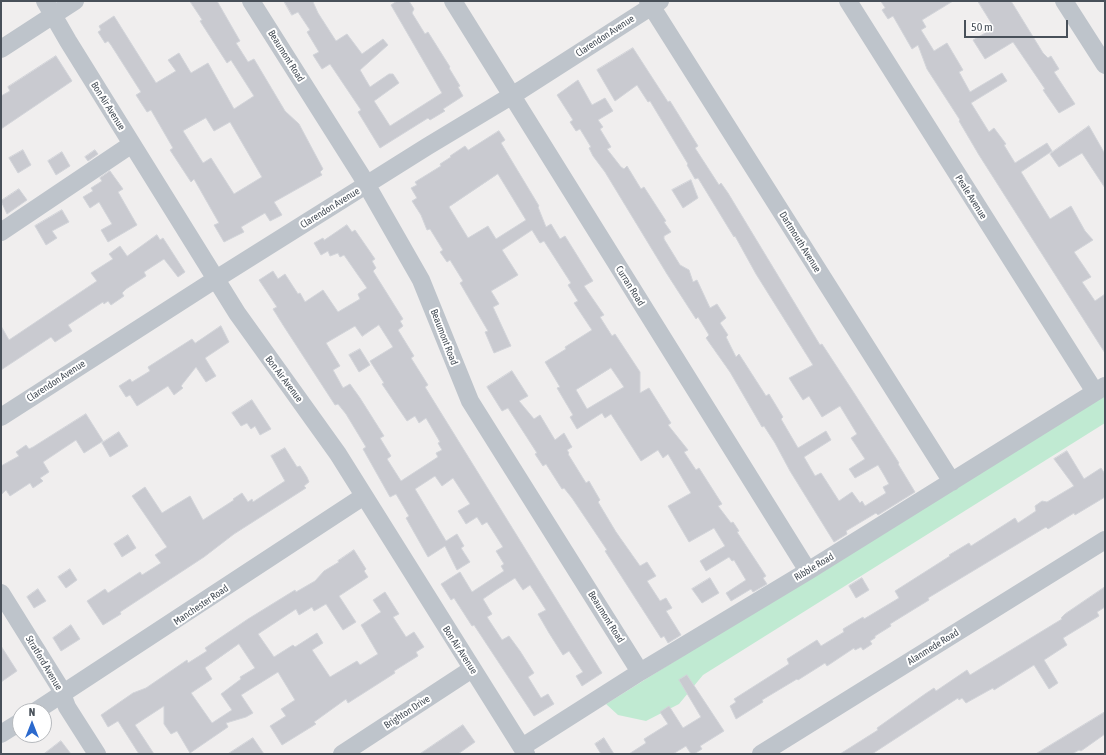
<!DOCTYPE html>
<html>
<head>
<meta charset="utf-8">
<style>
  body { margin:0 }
  #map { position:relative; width:1106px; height:755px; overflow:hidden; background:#f0eeee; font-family:"Asap Condensed",sans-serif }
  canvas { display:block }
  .frame { position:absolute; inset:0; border:2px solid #485059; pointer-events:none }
  .north { position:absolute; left:12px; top:703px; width:40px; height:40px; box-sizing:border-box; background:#fff; border:1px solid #b6b9bd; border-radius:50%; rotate:0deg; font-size:11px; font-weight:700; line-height:16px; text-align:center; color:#485059 }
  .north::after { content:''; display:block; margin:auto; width:14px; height:18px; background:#2b69cd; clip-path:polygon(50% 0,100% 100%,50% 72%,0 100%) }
  .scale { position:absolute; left:964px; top:20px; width:104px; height:18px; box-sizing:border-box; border:2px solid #485059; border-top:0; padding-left:5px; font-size:12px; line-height:14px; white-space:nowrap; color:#485059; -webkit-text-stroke:3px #fff; paint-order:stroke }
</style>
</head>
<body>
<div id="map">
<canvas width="1106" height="755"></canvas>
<div class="frame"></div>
<div class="north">N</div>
<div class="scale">50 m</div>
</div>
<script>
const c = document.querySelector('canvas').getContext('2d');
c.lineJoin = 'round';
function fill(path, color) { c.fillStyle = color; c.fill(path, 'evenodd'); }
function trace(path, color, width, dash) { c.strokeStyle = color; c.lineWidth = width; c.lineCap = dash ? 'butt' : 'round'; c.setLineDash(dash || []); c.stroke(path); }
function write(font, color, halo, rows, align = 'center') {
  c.font = font + ' "Asap Condensed",sans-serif'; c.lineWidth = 4; c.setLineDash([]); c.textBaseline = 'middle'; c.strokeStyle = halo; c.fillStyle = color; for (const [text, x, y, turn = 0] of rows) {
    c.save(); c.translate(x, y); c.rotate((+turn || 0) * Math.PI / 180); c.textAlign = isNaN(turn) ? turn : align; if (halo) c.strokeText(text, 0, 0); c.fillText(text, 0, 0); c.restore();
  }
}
const green = new Path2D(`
  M1105,394V423L703,675L679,704L646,721L618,715L606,704L1060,420Z`);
const building = new Path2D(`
  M190,1H217L240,41L236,43L248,62L254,59L285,111L299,124L323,169L320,172L322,175L274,202L282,215L270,221L265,213L241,227L244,232L224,242L214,225L219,223L194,179L191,182L170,150L173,148L151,110L147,112L136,95L141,92L111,45L108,41L105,43L98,32L101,30L99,26L114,16L156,83L176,71L168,60L179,53L191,73L208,63L234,109L254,96L231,60L227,63L200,21L202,20ZM206,118L214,131L230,122L262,177L234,194L211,158L203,163L183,131Z
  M284,1H316L313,2L318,13L336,41L347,34L362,54L383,39L388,45L360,70L370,87L389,74H393L399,83L374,101L390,126L442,93L391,5L397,1H409L414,9L412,13L425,34L428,32L450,67L449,68L460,86L458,87L463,96L443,109L445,111L430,120L428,118L380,148L358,112L361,110L330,64L322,69L313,55L319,52L307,32L310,30L298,12L292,15Z
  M881,1H953L922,20L926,27L921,30L934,51L947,43L963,70L959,72L970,92L1002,73L1007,81L971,103L989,132L994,128L1006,144L1004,145L1015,163L1047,143L1052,151L1021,172L1050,219L1071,206L1085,231L1093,240L1074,252L1091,277L1082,282L1095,301L1105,294V353L979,155L959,121L960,120L927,69L918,45L912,49L893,16L888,19L882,10L885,8Z
  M978,1H1011L1043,53L1048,58L1051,56L1059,69L1054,72L1075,104L1059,113L1043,90L1045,89L1013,42L985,59L973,40L994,28Z
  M633,48L668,102L670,101L698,146L695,148L708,168L719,185L721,183L728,193L820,345L822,344L856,396L899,463L898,464L915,492L878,515L876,513L846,531L847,534L834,542L790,471L775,443L764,426L762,427L730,372L706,338L709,335L698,317L696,319L667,274L605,172L593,156L589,148L591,147L580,129L576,131L570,122L573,120L557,95L578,80L592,105L605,98L613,111L598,120L603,127L600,129L611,147L607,149L621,167L624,169L627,166L641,189L644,187L666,221L664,222L671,232L664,236V239L680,265L689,270L693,282L697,280L710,308L717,304L726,318L720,323L728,335L726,337L736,357L739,354L766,396L769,394L783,417L781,419L798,448L826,431L831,440L804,457L815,476L821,473L839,501L852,492L860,503L862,501L865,506L886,493L883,487L889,484L884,475L878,465L855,478L849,469L865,459L851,438L857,434L840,406L822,417L809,396L803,400L789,378L813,365L756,274L735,236L734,237L698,178L695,179L687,165L688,164L650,101L648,102L637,85L615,101L597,70Z
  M56,56L72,81L1,129V96L10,91L8,87Z
  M1089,126L1105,154V188L1082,153L1059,167L1050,154Z
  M499,131L505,140L501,143L539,206L538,207L546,227L551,224L560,239L565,236L593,281L584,286L604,315L600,317L612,336L615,334L640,372V393L649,388L671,423L668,425L688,450L684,452L696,470L699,468L722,504L718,506L731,523L733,522L739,531L737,532L766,576L763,578L767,584L753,592L751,589L731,601L726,593L746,580L734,560L732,561L729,557L706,571L700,561L725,546L714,528L689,542L668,506L691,493L668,454L663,458L658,450L641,461L611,414L605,418L602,413L577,429L570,417L573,415L557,388L560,387L545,362L566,349L565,347L592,330L574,303L578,301L568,285L571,283L544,241L540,243L532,230L502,250L518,275L491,291L499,304L493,307L511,346L494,353L485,332L488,331L460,283L463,281L450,260L447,262L440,252L443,250L430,229L427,230L421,215L412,201L417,198L411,188L417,185L415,182L441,166L440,164L451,157L450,156L465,146L468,150ZM498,174L526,220L496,239L488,226L468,238L449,207ZM611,368L624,387L587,409L576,390Z
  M23,150L31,165L18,173L9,158Z
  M95,150L98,154L88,161L85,157Z
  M62,152L70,166L56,175L48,161Z
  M110,171L123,189L118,192L137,225L108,242L101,230L112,224L99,202L90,208L83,197L93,191L91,188L102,181L100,178Z
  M691,180L698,198L683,208L672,190Z
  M19,189L27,200L7,214L1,201Z
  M62,210L69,222L52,231L57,238L46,245L35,226Z
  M347,225L352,232L355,230L375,259L372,261L376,268L373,271L403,319L400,321L403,326L398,330L414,356L411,358L428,385L425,387L602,673L582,686L576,676L583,672L569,651L563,655L549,633L538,614L546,610L530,585L523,590L515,578L496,590L483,599L492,614L487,617L502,640L509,636L520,651L534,673L528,677L541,698L548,694L554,704L534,716L474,625L472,626L454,598L451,600L441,584L460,572L472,592L504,571L501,566L504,564L496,551L503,547L487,522L482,525L477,517L466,524L458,511L470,504L453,478L442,486L435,476L415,489L446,541L457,534L464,546L461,548L470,562L457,570L445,546L428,557L406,518L409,516L396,494L390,497L363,449L366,447L346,414L338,404L335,405L283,325L273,309L277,307L259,280L273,271L278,279L285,274L298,294L300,293L305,302L323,290L338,312L360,299L358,294L367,288L344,255L340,257L338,253L330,256L328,251L321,255L314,243L323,238L324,240ZM379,325L393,347L370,361L384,383L382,384L407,421L415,416L419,423L426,418L440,442L438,443L442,450L436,453L438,457L401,481L387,459L391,456L380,438L384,436L360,398L350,384L343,388L333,370L340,366L326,343L355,326L362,336Z
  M157,235L160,240L163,238L185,272L178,277L164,259L144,272L146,276L126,289L122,293L124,296L111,305L108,301L104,304L103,302L68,325L72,331L55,342L51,337L1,370V326L9,340L97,281L91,273L113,259L109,254L120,246L127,256Z
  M221,326L229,342L205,358L216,376L206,382L196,367L181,386L183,388L174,395L168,386L137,406L130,395L126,397L119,386L130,379L132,382L150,371L148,367L192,339L195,343Z
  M360,349L370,365L359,372L349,355Z
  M512,371L528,396L519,401L534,419L540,415L555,440L564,433L572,447L567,450L569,453L568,454L586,483L589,481L600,500L598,502L616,532L640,566L647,562L656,576L647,581L660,601L666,598L672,608L666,611L681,635L668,643L664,636L661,638L605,551L607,550L572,498L564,488L562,489L546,464L543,466L535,454L537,453L508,408L502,411L487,387Z
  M252,400L271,429L260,435L255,426L251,429L247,423L241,426L232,413Z
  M86,414L103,441L84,453L76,440L43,462L49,472L40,478L43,481L33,488L30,483L10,496L6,490L1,495V466L19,456L16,452L26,445L29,449L33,447Z
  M119,432L128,446L110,457L102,443Z
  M285,448L297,467L300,466L307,477L309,482L304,486L306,488L234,534L204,557L120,612L121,614L103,625L87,601L105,589L108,593L140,572L142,575L161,563L155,555L167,547L132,496L145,487L162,513L190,496L203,520L234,500L233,499L242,493L248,502L252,499L253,502L285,481L271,456Z
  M1067,451L1084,479L1101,468L1105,474V497L1075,515L1074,513L1048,529L1046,527L928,598L929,600L890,624L891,626L875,636V638L870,641L872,644L863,650L861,647L855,650L854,648L827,666L825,663L798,680L797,679L762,700L763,702L736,719L730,706L736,702L734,699L789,664L787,659L817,640L821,646L844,632L843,629L863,617L864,619L899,598L895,591L950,556L949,555L969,543L971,546L1015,518L1018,523L1036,511L1035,506L1042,501L1047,502L1074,486L1054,459Z
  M128,535L136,548L122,557L114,544Z
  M354,550L366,569L364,571L368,577L339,596L356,622L343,630L326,604L314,611L312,607L299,615L296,609L258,634L274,657L293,645L295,647L317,633L323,643L312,650L330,677L357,661L360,665L378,654L361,625L381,612L373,600L385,592L399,614L393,617L406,637L414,632L424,647L416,652L418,656L394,671L395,673L348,703L346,699L314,722L316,724L282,745L270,726L286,716L281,709L295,700L278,672L241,695L253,713L246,717L226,723L228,727L190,753L177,731L171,734L164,724V706L135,725L154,754H139L118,721L108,727L101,715L133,693L146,688L187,660L188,663L207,651L205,648L248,619L295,590L296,592L315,581L324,571L339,562L338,561ZM239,644L255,668L240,677L241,679L221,694L232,710L212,723L191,693L212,679L205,668Z
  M70,569L77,580L66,588L58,577Z
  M710,578L719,593L702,603L692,589Z
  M862,578L869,590L856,598L849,586Z
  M1105,587V607L1097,612L1099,616L1063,638L1067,645L1044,660L1058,683L1049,689L1034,665L994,690L993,688L966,703L962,698L959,700L958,698L872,754H840L878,730L877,728L925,694L934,688L936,691L967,670L970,675L1062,619L1061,618L1065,614Z
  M38,589L46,601L34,608L27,597Z
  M71,625L80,639L61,651L53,638Z
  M1,646L17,671L1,682Z
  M687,675L724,731L700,746L702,749L694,754H691L686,746L673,754H629L646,743L644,739L668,724L660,712L669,706L683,728L701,717L679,680Z
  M1105,712V734L1081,751L1079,750L1072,754H1036Z
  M463,725L475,742L458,754H420Z
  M253,738L264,754H228Z
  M604,738L614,754H601L595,744Z
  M61,741L71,754H44Z`);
const minor = new Path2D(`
  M45,1L68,41L237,313L338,454L526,754
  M251,1L361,175L421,280L470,401L640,672
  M453,1L808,571
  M648,1L952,482
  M848,1L1095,392
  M1064,1L1105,65
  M1,49L75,1
  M1,232L132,144
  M1,417L216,279L428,146L521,90L660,1
  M1,593L59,686L67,707L97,754
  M36,711L364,496
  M1,734L20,722
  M522,747L640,672L808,571L1105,386
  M342,754L472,669
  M761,754L1105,540`);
const streetNames = [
  ["Clarendon Avenue",605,36,-33],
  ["Beaumont Road",286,56,58],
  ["Bon Air Avenue",108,106,58],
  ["Peale Avenue",971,197,58],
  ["Clarendon Avenue",330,208,-32],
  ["Dartmouth Avenue",800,242,58],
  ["Curran Road",630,286,58],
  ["Beaumont Road",444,337,69],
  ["Bon Air Avenue",284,379,53],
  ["Clarendon Avenue",56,381,-33],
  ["Ribble Road",814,567,-31],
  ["Manchester Road",201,605,-34],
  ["Beaumont Road",606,617,58],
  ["Alanmede Road",933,647,-32],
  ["Bon Air Avenue",460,650,57],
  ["Stratford Avenue",44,663,59],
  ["Brighton Drive",407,712,-33]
];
fill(green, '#c0ead2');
fill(building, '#c9cad0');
trace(building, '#d2d4d9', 1);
trace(minor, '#bec4cb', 18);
write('10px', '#485059', '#fff', streetNames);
</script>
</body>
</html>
